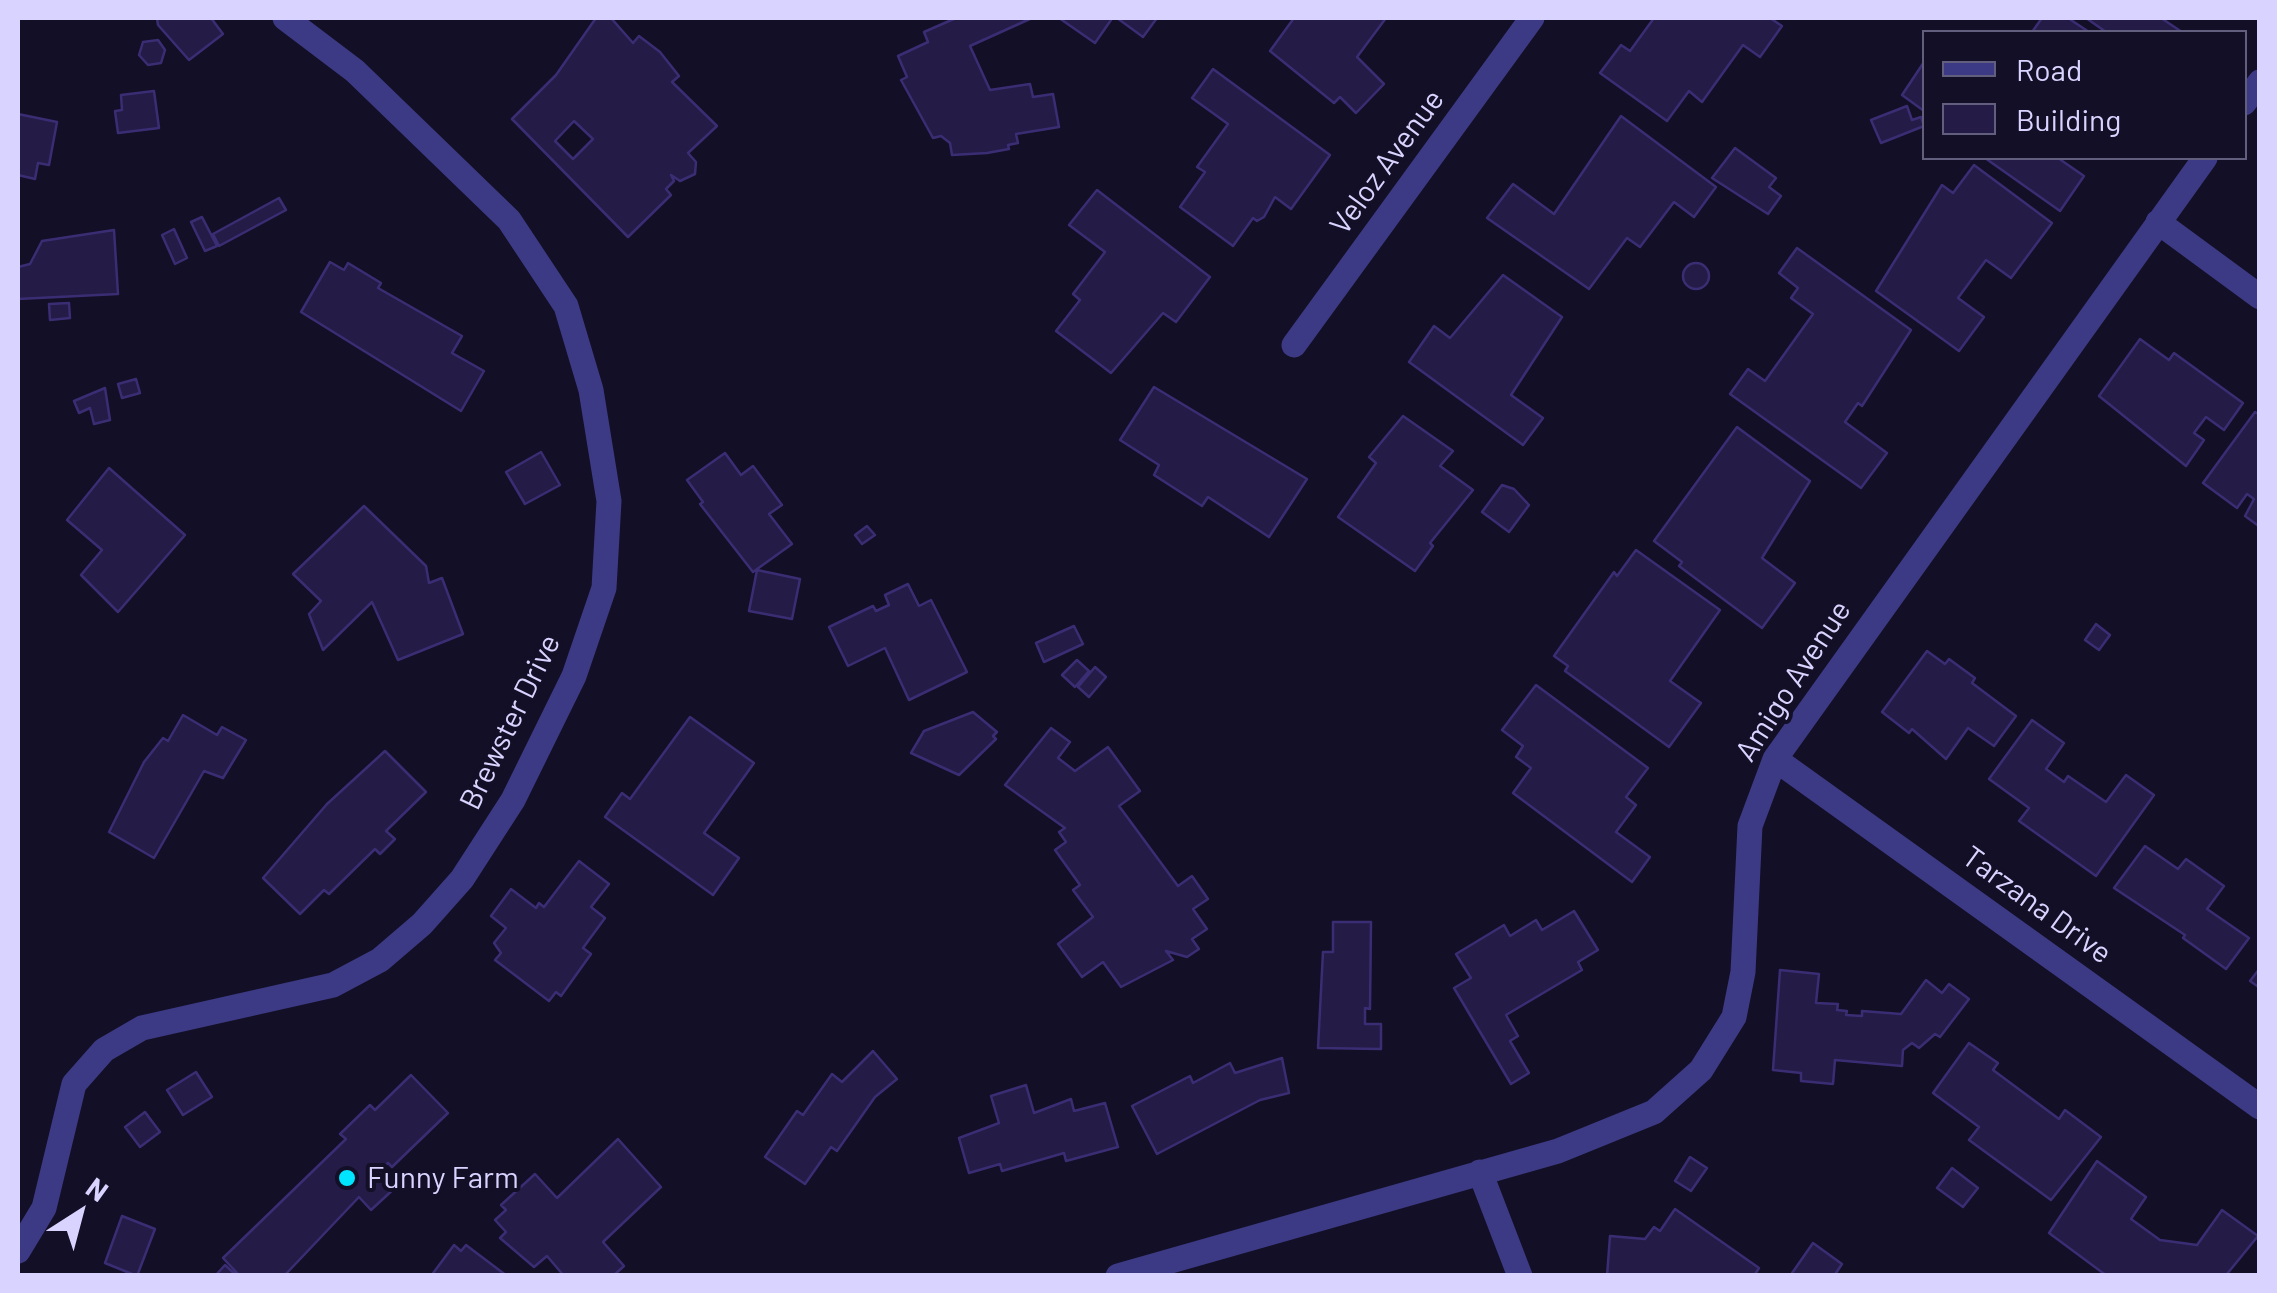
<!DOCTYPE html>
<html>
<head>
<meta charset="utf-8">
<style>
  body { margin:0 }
  #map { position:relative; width:2277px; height:1293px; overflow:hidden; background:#130f26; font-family:Barlow,sans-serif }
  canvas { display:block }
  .frame { position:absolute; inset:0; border:20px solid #d9d4ff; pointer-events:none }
  .legend { position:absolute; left:1922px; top:30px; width:325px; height:130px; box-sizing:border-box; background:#130f26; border:2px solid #625e7d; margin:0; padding:12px 18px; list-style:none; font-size:30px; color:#d9d4ff }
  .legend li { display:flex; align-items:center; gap:20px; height:50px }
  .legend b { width:50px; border:2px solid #625e7d }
  .north { position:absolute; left:30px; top:1163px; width:100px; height:100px; -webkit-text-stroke:8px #130f26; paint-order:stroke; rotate:36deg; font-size:28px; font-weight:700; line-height:40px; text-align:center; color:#d9d4ff }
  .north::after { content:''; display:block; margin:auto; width:35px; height:45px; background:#d9d4ff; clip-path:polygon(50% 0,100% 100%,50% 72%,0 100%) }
</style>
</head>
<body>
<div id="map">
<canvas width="2277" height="1293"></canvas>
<div class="frame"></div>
<ul class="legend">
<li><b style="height:12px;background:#3d3a85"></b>Road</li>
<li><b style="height:28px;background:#241b47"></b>Building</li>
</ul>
<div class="north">N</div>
</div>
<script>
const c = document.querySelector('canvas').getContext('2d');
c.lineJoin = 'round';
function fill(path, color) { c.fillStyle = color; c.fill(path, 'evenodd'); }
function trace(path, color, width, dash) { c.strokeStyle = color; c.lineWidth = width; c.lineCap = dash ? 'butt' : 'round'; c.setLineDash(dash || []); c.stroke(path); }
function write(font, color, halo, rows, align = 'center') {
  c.font = font + ' Barlow,sans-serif'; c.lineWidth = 8; c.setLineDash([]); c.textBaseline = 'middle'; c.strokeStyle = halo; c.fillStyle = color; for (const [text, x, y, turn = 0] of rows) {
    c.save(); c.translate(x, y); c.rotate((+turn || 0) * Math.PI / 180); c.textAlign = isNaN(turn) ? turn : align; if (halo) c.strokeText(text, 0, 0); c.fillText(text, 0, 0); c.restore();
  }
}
const building = new Path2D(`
  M157,18H211L223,34L189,60L158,25Z
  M596,18H611L633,43L639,36L660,52L679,76L672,82L717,126L688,153L696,162L695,174L680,181L671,175L674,181L666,189L671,195L628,237L512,119L556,75ZM574,121L593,139L573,159L555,141Z
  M956,18H1032L970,46L990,90L1030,84L1033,97L1053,94L1059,127L1016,134L1018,143L1008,145L1009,149L987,153L952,155L950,143L941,136L933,138L901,80L907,77L898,56L928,42L924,32Z
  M1059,18H1108L1111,20L1095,43Z
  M1117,18H1157L1143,37Z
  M1294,18H1386L1357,57L1384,84L1356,113L1340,97L1334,103L1270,51Z
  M1654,18H1770L1782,26L1760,57L1743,45L1702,102L1689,91L1667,121L1600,73L1621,45L1630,51Z
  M2042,18H2068L2089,32H2032Z
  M2086,18H2161L2182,32H2106Z
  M158,40L165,50L161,63L148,65L139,55L143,42Z
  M1924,62V111L1902,95Z
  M1213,69L1330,155L1291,209L1275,197L1264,217L1257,221L1253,218L1233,246L1180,207L1205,172L1197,167L1228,124L1192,98Z
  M154,91L159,128L118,133L115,111L122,110L121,95Z
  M1907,106L1912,120L1921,117L1924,126L1881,143L1871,120Z
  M18,114L57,122L49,165L38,163L35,179L18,175Z
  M1621,116L1716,187L1694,217L1674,202L1640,247L1627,238L1589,289L1487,218L1513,184L1554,214Z
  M1735,148L1776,178L1769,187L1781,196L1768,214L1712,178Z
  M1985,158H2058L2084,176L2060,211Z
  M1974,165L2052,223L2011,278L1986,260L1958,298L1984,317L1959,351L1876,291L1942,185L1953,193Z
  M1097,190L1210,277L1176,322L1163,313L1111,373L1056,331L1080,300L1073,294L1105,252L1069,225Z
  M279,198L286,210L219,246L213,234Z
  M202,217L217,246L205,251L191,222Z
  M174,229L187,258L175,264L162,235Z
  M114,230L118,294L18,299V267L30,264L42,241Z
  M1797,248L1911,330L1862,406L1858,403L1845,422L1887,453L1861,488L1730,394L1748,369L1765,381L1813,314L1791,298L1798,288L1779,273Z
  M330,262L344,270L348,263L381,283L378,288L462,336L452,353L484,371L461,411L301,312Z
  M1683 276a13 13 0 1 1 26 0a13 13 0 1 1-26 0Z
  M1503,275L1562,317L1511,395L1543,418L1523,445L1409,362L1434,326L1450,338Z
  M69,303L70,318L50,320L49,304Z
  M2140,339L2169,360L2174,353L2243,403L2224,430L2206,417L2194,433L2204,440L2186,466L2099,396Z
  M136,379L140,393L122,398L118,384Z
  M1154,387L1307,479L1269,537L1208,497L1202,506L1154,475L1159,465L1120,440Z
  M105,388L110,420L94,424L90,408L79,413L74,401Z
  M2255,412L2260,415V527L2245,516L2254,499L2247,494L2237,508L2203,483Z
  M1403,416L1453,451L1440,466L1473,490L1430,543L1433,546L1415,571L1338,517L1376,463L1369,457Z
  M1737,427L1810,481L1762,558L1795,583L1762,628L1679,566L1682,562L1654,541Z
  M541,452L560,485L525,504L506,472Z
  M725,453L741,475L753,466L782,505L769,514L792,544L753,572L700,504L703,502L687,480Z
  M109,468L185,535L118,612L81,575L102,550L67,520Z
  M1502,485L1514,489L1529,505L1509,532L1482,512Z
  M364,506L426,566L429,583L442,578L463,634L398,660L372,602L323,650L309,614L321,601L293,574Z
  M867,526L875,535L862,544L855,535Z
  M1636,550L1720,610L1670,681L1701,703L1669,747L1565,671L1568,666L1554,656L1614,572L1617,576Z
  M757,570L800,579L792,619L749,611Z
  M908,584L919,606L931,600L967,672L909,700L885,648L848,666L829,627L873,606L876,611L889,605L885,595Z
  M2096,624L2110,635L2099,650L2085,640Z
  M1074,626L1083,644L1044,662L1036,643Z
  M1927,651L1945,664L1949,659L1975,678L1972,683L2016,716L1994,746L1968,728L1946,759L1912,729L1909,733L1882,712Z
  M1077,660L1089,671L1075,687L1062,675Z
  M1095,667L1106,677L1089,697L1078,687Z
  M1536,685L1648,768L1626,797L1636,805L1616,832L1650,857L1632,882L1513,793L1531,768L1516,757L1523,746L1502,730Z
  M973,712L997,732L993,736L996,739L959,775L911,753L924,731Z
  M183,715L217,735L222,727L246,740L223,778L204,771L154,858L109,832L144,762L163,738L168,741Z
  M690,717L754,763L704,833L739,858L713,895L605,817L622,793L630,799Z
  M2032,720L2064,743L2046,769L2064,782L2068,776L2106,802L2126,775L2154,795L2096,876L2019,821L2029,808L1989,779Z
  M1051,728L1070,742L1058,758L1075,771L1108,747L1140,791L1119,806L1178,886L1192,876L1208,899L1193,909L1207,929L1192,939L1199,949L1187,957L1166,951L1173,960L1121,987L1103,962L1082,977L1058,944L1093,917L1073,890L1080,885L1055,850L1066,842L1059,832L1065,828L1005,785Z
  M385,751L426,792L386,831L395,839L380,854L375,849L329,894L324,890L300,914L263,878L327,804Z
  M2145,846L2178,869L2186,859L2224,886L2207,909L2249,938L2226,969L2183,938L2185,935L2114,888Z
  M579,861L609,884L591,907L605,918L583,948L591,954L561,996L556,992L549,1001L495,960L501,953L494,943L506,928L491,916L511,889L536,908L539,903L544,907Z
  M1574,911L1598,950L1578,962L1582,970L1506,1015L1518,1036L1510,1041L1529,1073L1511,1084L1454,988L1471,978L1456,954L1504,925L1510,936L1536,920L1542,930Z
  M1333,922H1371L1370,1009L1365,1008V1024H1381V1049L1318,1048L1323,952H1333Z
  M2260,968V988L2250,981Z
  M1780,970L1819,974L1816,1003L1838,1004L1837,1010L1847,1011L1846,1015L1862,1016V1011L1901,1014L1926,980L1942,993L1949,984L1969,999L1940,1037L1935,1034L1919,1048L1912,1043L1903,1050L1902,1066L1835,1060L1833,1084L1801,1081V1073L1773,1070Z
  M1969,1043L1998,1063L1993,1070L2059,1119L2065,1110L2101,1137L2051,1200L1969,1140L1979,1127L1933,1093Z
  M873,1051L897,1079L875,1097L837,1151L831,1147L805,1184L765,1157L797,1111L803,1115L832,1074L842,1082Z
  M1282,1058L1289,1093L1260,1100L1157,1154L1132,1106L1190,1076L1193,1083L1230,1063L1235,1073Z
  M196,1072L212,1097L183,1115L167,1090Z
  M411,1075L448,1113L392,1167L388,1163L380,1170L397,1186L371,1210L359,1197L284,1276H240L223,1258L346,1139L340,1134L370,1105L375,1110Z
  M1026,1085L1034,1113L1071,1099L1074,1111L1105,1103L1118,1147L1066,1161L1064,1153L1002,1171L1000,1164L969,1173L959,1138L999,1123L991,1096Z
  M145,1112L160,1132L140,1147L125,1127Z
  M618,1139L661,1187L603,1242L624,1266L613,1276H564L547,1256L534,1267L500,1238L506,1232L495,1220L506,1210L501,1205L535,1174L557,1198Z
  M1690,1157L1707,1168L1691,1191L1675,1181Z
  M2097,1161L2146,1197L2131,1219L2160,1240L2197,1245L2222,1210L2258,1236L2227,1274L2107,1276L2049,1233Z
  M1952,1168L1978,1188L1963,1207L1937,1188Z
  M1675,1209L1759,1268L1754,1276H1607L1610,1236L1645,1239L1654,1227L1660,1231Z
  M122,1216L155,1229L137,1276L105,1263Z
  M1813,1243L1842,1264L1834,1276H1790Z
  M454,1245L461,1251L466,1245L507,1276H431Z
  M225,1265L237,1276H215Z`);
const minor = new Path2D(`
  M2244,103L2260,82
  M2158,222L2260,297
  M1294,345L1532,18
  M1775,759L2260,1107
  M1480,1172L1520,1276
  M18,1251L44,1208L74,1084L104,1050L142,1028L333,985L380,960L422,924L462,879L513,800L574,676L604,588L609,501L591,390L566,306L509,220L355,71L285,18
  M1118,1276L1558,1151L1654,1112L1701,1070L1734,1017L1743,972L1750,826L1775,759L2205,158`);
const markers = [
  [347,1178,10,"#00e5ff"]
];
const streetNames = [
  ["Veloz Avenue",1387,162,-54],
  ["Amigo Avenue",1793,681,-57],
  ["Brewster Drive",510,722,-64],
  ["Tarzana Drive",2037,905,36]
];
const poiNames = [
  ["Funny Farm",367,1178]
];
fill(building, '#241b47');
trace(building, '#3b2d73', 2.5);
trace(minor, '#3d3a85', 25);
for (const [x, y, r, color] of markers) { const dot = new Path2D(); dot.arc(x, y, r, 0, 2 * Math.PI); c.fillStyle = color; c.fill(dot); trace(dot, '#130f26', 4); }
write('30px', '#d9d4ff', '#130f26', streetNames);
write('30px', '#d9d4ff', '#130f26', poiNames, 'left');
</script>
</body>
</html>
